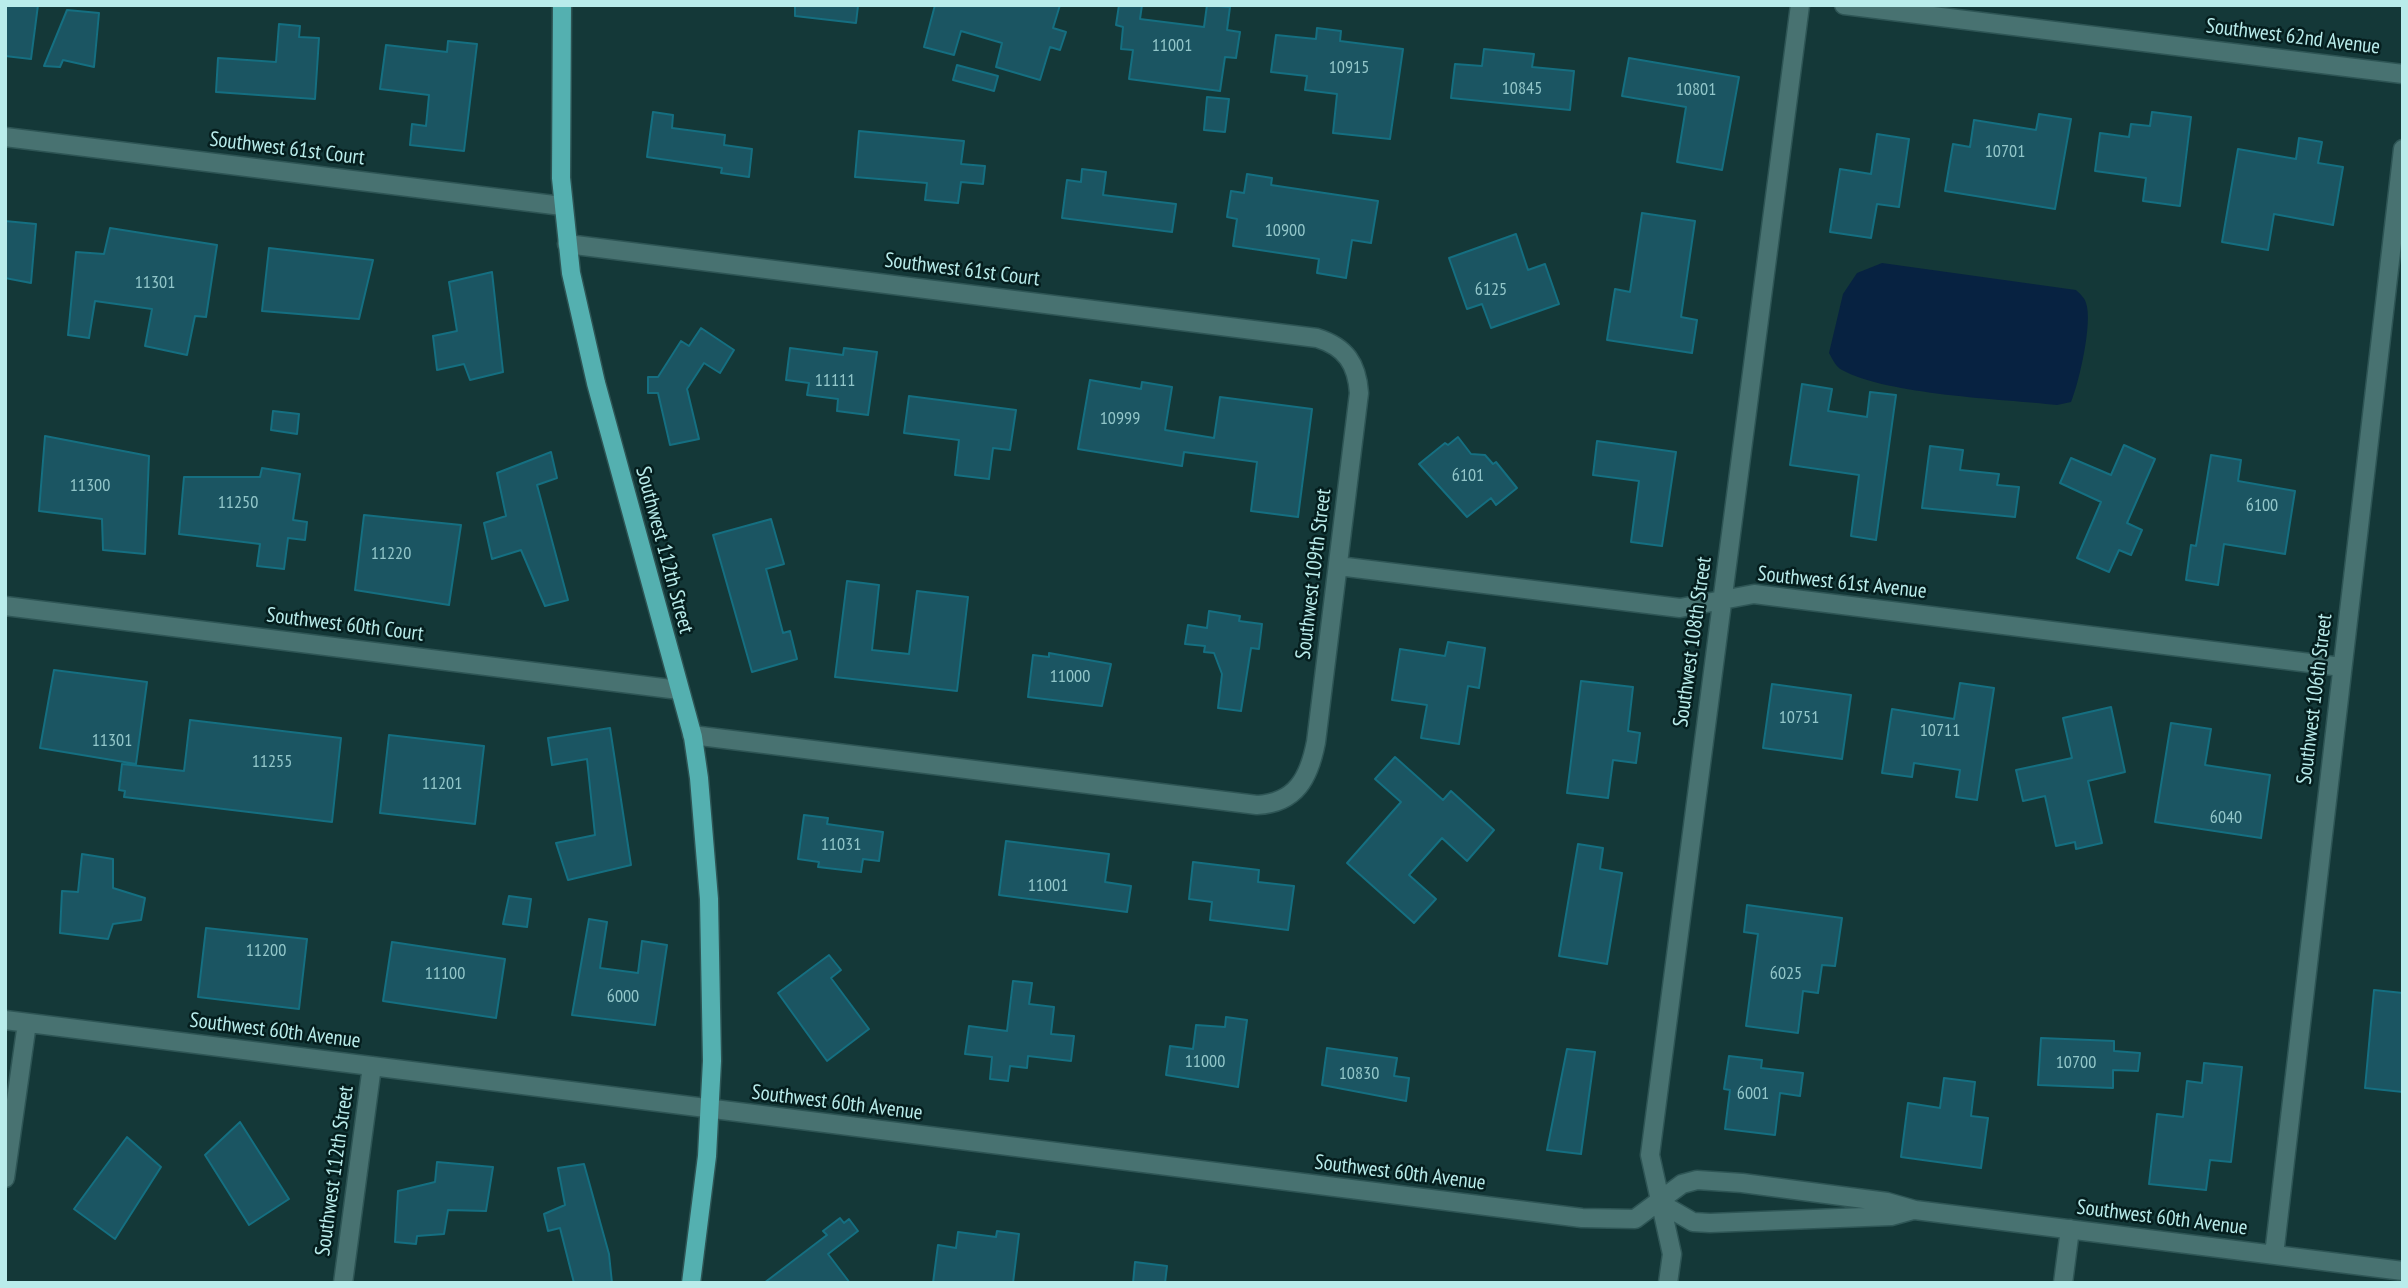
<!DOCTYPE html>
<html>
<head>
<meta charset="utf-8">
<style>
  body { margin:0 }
  #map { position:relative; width:2408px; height:1288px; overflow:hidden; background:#143838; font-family:"PT Sans Narrow",sans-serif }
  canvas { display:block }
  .frame { position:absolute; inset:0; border:7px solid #b9eceb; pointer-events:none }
</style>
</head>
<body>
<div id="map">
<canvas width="2408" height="1288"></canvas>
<div class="frame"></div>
</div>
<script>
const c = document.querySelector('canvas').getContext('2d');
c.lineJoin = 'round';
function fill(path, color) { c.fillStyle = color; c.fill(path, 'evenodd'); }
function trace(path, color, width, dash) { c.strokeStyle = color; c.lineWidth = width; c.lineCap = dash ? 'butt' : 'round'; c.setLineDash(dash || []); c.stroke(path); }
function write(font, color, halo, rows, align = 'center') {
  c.font = font + ' "PT Sans Narrow",sans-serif'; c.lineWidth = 5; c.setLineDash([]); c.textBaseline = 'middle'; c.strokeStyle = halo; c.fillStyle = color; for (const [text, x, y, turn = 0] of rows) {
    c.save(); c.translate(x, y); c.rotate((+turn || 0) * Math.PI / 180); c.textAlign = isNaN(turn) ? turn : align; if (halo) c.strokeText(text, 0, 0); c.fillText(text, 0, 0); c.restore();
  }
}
const water = new Path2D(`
  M1882,263L2076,290C2079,293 2085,298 2086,303C2093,322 2079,383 2071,402L2057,405C2002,399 1888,395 1842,370C1836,367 1833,360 1829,353L1843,294L1857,273Z`);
const building = new Path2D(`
  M5,5H38L31,59L5,56Z
  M795,5L858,6L856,23L795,16Z
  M935,5H1060L1053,28L1066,32L1060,50L1050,47L1040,80L996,67L1002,43L961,31L954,55L924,47Z
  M1119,5H1142L1140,19L1204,27L1207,5L1230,7L1227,30L1240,32L1236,58L1225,57L1220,91L1129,79L1133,50L1121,49L1123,27L1116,25Z
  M67,10L99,13L94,67L63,60L60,67L44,66Z
  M279,24L300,26L299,37L319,38L315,99L216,92L218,58L276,62Z
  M1317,28L1341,31L1340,41L1403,49L1390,139L1333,133L1337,94L1305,90L1307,76L1271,72L1276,35L1316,39Z
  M448,41L477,44L464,151L410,145L412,124L426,126L429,95L380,89L386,45L447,52Z
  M1484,49L1534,54L1532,67L1574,71L1570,110L1451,98L1455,64L1482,66Z
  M1629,58L1739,77L1722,170L1677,162L1686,107L1622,96Z
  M957,65L998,76L994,91L953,80Z
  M1207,97L1229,99L1225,132L1204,130Z
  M653,112L673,115L672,128L725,135L724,145L752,149L749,177L721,173L722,168L647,157Z
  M2152,112L2191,117L2180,206L2143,201L2146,178L2095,171L2100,133L2129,137L2131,124L2150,126Z
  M2039,114L2071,119L2055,209L1945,191L1953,144L1970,147L1974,120L2036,130Z
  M859,131L964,141L961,164L985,166L983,184L961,182L958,203L925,200L927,183L855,177Z
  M1877,134L1909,139L1899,207L1877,204L1871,238L1830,232L1840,169L1871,174Z
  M2299,138L2322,142L2318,163L2343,167L2333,225L2274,214L2268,250L2222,242L2238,149L2296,159Z
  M1082,169L1106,172L1103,195L1176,204L1172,232L1062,218L1067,180L1081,182Z
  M1247,174L1272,178L1271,185L1378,201L1371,243L1352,240L1346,278L1317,273L1319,259L1233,246L1237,219L1227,217L1231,191L1244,193Z
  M1642,213L1695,221L1681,317L1697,320L1692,353L1607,340L1615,289L1630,292Z
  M5,221L36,224L31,283L5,278Z
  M110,228L217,245L206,317L195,316L187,355L145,346L152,309L95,301L89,338L68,335L76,252L104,254Z
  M1516,234L1528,270L1545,264L1559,304L1491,328L1482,304L1467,309L1449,258Z
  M269,248L373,260L359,319L262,311Z
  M492,272L503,372L470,380L464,364L437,370L433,336L457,331L449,282Z
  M701,328L734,350L720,373L704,363L687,389L699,439L670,445L658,393H648V377H658L681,341L689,346Z
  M790,348L843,355L844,348L877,352L868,415L837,411L838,399L807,395L809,383L786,380Z
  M1090,380L1141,389L1142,382L1172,387L1165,430L1214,438L1220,397L1312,409L1298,517L1251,511L1257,462L1184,452L1182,466L1078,449Z
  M1802,384L1832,389L1828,411L1867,417L1870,392L1896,395L1876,540L1851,536L1859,475L1790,465Z
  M909,396L1016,410L1010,450L993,448L989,479L955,475L959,440L904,433Z
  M273,411L299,414L297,434L271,430Z
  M45,436L149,456L145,554L103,550L102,519L39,511Z
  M1458,437L1471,454L1485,455L1493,464L1496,462L1517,488L1496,505L1491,498L1467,517L1419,464L1445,443L1448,445Z
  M1597,441L1676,452L1662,546L1631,542L1639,481L1593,475Z
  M2124,445L2155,459L2127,523L2142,530L2131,555L2119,550L2109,572L2077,558L2101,502L2060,483L2071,458L2111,475Z
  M1930,446L1963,450L1960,470L1999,474L1997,485L2019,487L2015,517L1922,508Z
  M551,452L557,478L537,485L568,600L545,606L521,550L492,559L484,523L506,516L497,473Z
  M2211,455L2241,460L2238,481L2295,491L2285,554L2224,544L2218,585L2186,580L2191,545L2196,546Z
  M262,468L300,474L293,520L307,522L305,540L288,538L284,569L257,566L260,544L179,534L184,477H260Z
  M364,515L461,525L449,605L355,590Z
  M771,519L784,564L766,569L783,633L790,631L797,659L752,672L713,535Z
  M847,581L879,585L872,650L909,654L917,591L968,597L957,691L835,677Z
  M1209,611L1240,616L1239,621L1262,624L1259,649L1251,648L1241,711L1218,708L1222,674L1214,653L1204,652L1205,646L1185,644L1188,625L1207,628Z
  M1448,642L1485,648L1479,688L1468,686L1459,744L1421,738L1427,705L1392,700L1400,649L1445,656Z
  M1049,653L1111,664L1102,706L1028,697L1033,655L1049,657Z
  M54,670L147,682L136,764L40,748Z
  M1581,681L1633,687L1628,731L1640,733L1636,763L1613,760L1608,798L1567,793Z
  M1960,683L1994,688L1977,800L1956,797L1960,770L1914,763L1912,777L1882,773L1892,709L1954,719Z
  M1772,684L1851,695L1842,759L1763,748Z
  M2111,707L2125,772L2088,781L2102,843L2076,849L2075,842L2056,846L2045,796L2023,801L2016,770L2072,758L2063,718Z
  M190,720L341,738L332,822L124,797L125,791L119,790L122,764L184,771Z
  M2171,723L2211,729L2205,765L2270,775L2261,838L2155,822Z
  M610,728L631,865L568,880L556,843L595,835L587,759L552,765L548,738Z
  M389,735L484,746L475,824L380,813Z
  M1395,757L1443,800L1451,791L1494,830L1467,861L1442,838L1409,875L1436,899L1414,923L1347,863L1401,802L1375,779Z
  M804,815L828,818L827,824L883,832L879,861L863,859L861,872L818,867L819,862L798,859Z
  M1006,841L1109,854L1105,882L1131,886L1127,912L999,895Z
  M1578,844L1603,848L1600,869L1622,873L1607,964L1559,956Z
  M82,854L113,859V888L145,898L141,920L113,924L108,939L60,933L62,891L78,892Z
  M1193,862L1259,870L1258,882L1294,886L1288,930L1210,920L1212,902L1189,899Z
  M509,896L531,899L527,927L503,924Z
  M1747,905L1842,918L1835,966L1822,965L1818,993L1803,991L1798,1033L1746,1026L1758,934L1744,932Z
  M589,919L607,922L600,968L638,973L642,941L667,945L655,1025L572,1015Z
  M206,928L307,939L299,1009L198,997Z
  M392,942L505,959L496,1018L383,1001Z
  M829,955L841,970L831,978L869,1029L827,1061L778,993Z
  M1013,981L1032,983L1029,1004L1054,1007L1051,1034L1074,1036L1071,1061L1028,1056L1027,1068L1010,1066L1008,1081L990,1079L992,1057L965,1054L969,1026L1007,1031Z
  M2374,990L2403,993V1092L2365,1088Z
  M1226,1017L1247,1020L1238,1087L1166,1075L1170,1046L1193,1049L1196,1025L1225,1027Z
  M2041,1038L2114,1041V1051L2140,1053L2138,1071L2113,1070V1088L2038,1085Z
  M1327,1048L1397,1058L1394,1076L1409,1078L1406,1101L1322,1085Z
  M1567,1049L1595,1052L1581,1154L1547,1150Z
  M1729,1056L1762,1060L1761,1068L1803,1073L1800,1096L1780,1093L1775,1135L1725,1129L1730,1090L1724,1089Z
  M2204,1063L2242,1067L2231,1162L2210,1160L2206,1190L2149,1184L2157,1114L2183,1117L2187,1081L2202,1083Z
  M1944,1078L1975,1082L1971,1116L1988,1118L1981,1168L1901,1157L1908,1103L1940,1108Z
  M240,1122L289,1199L249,1225L205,1155Z
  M127,1137L161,1167L115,1239L74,1209Z
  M437,1162L493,1167L486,1211L448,1210L444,1234L417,1236L416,1244L395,1242L398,1191L435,1182Z
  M584,1164L609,1254L612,1283H574L560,1228L548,1231L544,1214L565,1205L558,1168Z
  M840,1218L844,1223L849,1219L858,1231L828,1254L850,1283H764L827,1235L823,1231Z
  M997,1231L1019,1234L1013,1283H933L938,1245L956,1248L958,1232L996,1237Z
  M1135,1262L1167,1266L1165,1283H1133Z`);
const minor = new Path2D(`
  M1844,5L2403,74
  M5,137L562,206
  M567,244L1317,338C1346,347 1357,364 1359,393L1316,742C1309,778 1296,803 1257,805L692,735
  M1338,566L1680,608L1754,594L2342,667
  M5,606L679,690
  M5,1020L1582,1218L1635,1219L1682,1184L1697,1180L1742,1183L1887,1202L1915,1210L2403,1271
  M5,1178L27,1023
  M1660,1203L1693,1222L1710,1223L1891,1216L1913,1210
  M2274,1255L2403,149
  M343,1283L372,1066
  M1668,1283L1672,1254L1650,1155L1800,5
  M2063,1283L2070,1229`);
const major = new Path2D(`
  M562,5L561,178L571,273L596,383L693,737L699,778L709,899L712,1061L707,1156L691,1283`);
const numberNames = [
  ["11001",1172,46],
  ["10915",1349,68],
  ["10845",1522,89],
  ["10801",1696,90],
  ["10701",2005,152],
  ["10900",1285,231],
  ["11301",155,283],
  ["6125",1491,290],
  ["11111",835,381],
  ["10999",1120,419],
  ["6101",1468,476],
  ["11300",90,486],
  ["11250",238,503],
  ["6100",2262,506],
  ["11220",391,554],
  ["11000",1070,677],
  ["10751",1799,718],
  ["10711",1940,731],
  ["11301",112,741],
  ["11255",272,762],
  ["11201",442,784],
  ["6040",2226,818],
  ["11031",841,845],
  ["11001",1048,886],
  ["11200",266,951],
  ["11100",445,974],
  ["6025",1786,974],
  ["6000",623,997],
  ["11000",1205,1062],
  ["10700",2076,1063],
  ["10830",1359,1074],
  ["6001",1753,1094]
];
const streetNames = [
  ["Southwest 62nd Avenue",2293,37,7],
  ["Southwest 61st Court",287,149,7],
  ["Southwest 61st Court",962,270,7],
  ["Southwest 112th Street",664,550,75],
  ["Southwest 109th Street",1314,574,-83],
  ["Southwest 61st Avenue",1842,583,6],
  ["Southwest 60th Court",345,625,7],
  ["Southwest 108th Street",1693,642,-82],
  ["Southwest 106th Street",2315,699,-83],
  ["Southwest 60th Avenue",275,1031,7],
  ["Southwest 60th Avenue",837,1103,7],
  ["Southwest 112th Street",335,1171,-82],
  ["Southwest 60th Avenue",1400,1173,7],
  ["Southwest 60th Avenue",2162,1218,7]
];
fill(water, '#072241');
fill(building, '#1b5562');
trace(building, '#156f81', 2);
trace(minor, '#2e5555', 21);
trace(major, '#2e5555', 21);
trace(minor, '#487271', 18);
trace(major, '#54b0b0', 18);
write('18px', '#92c6c9', null, numberNames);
write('21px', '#b9eceb', '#051e1e', streetNames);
</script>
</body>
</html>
